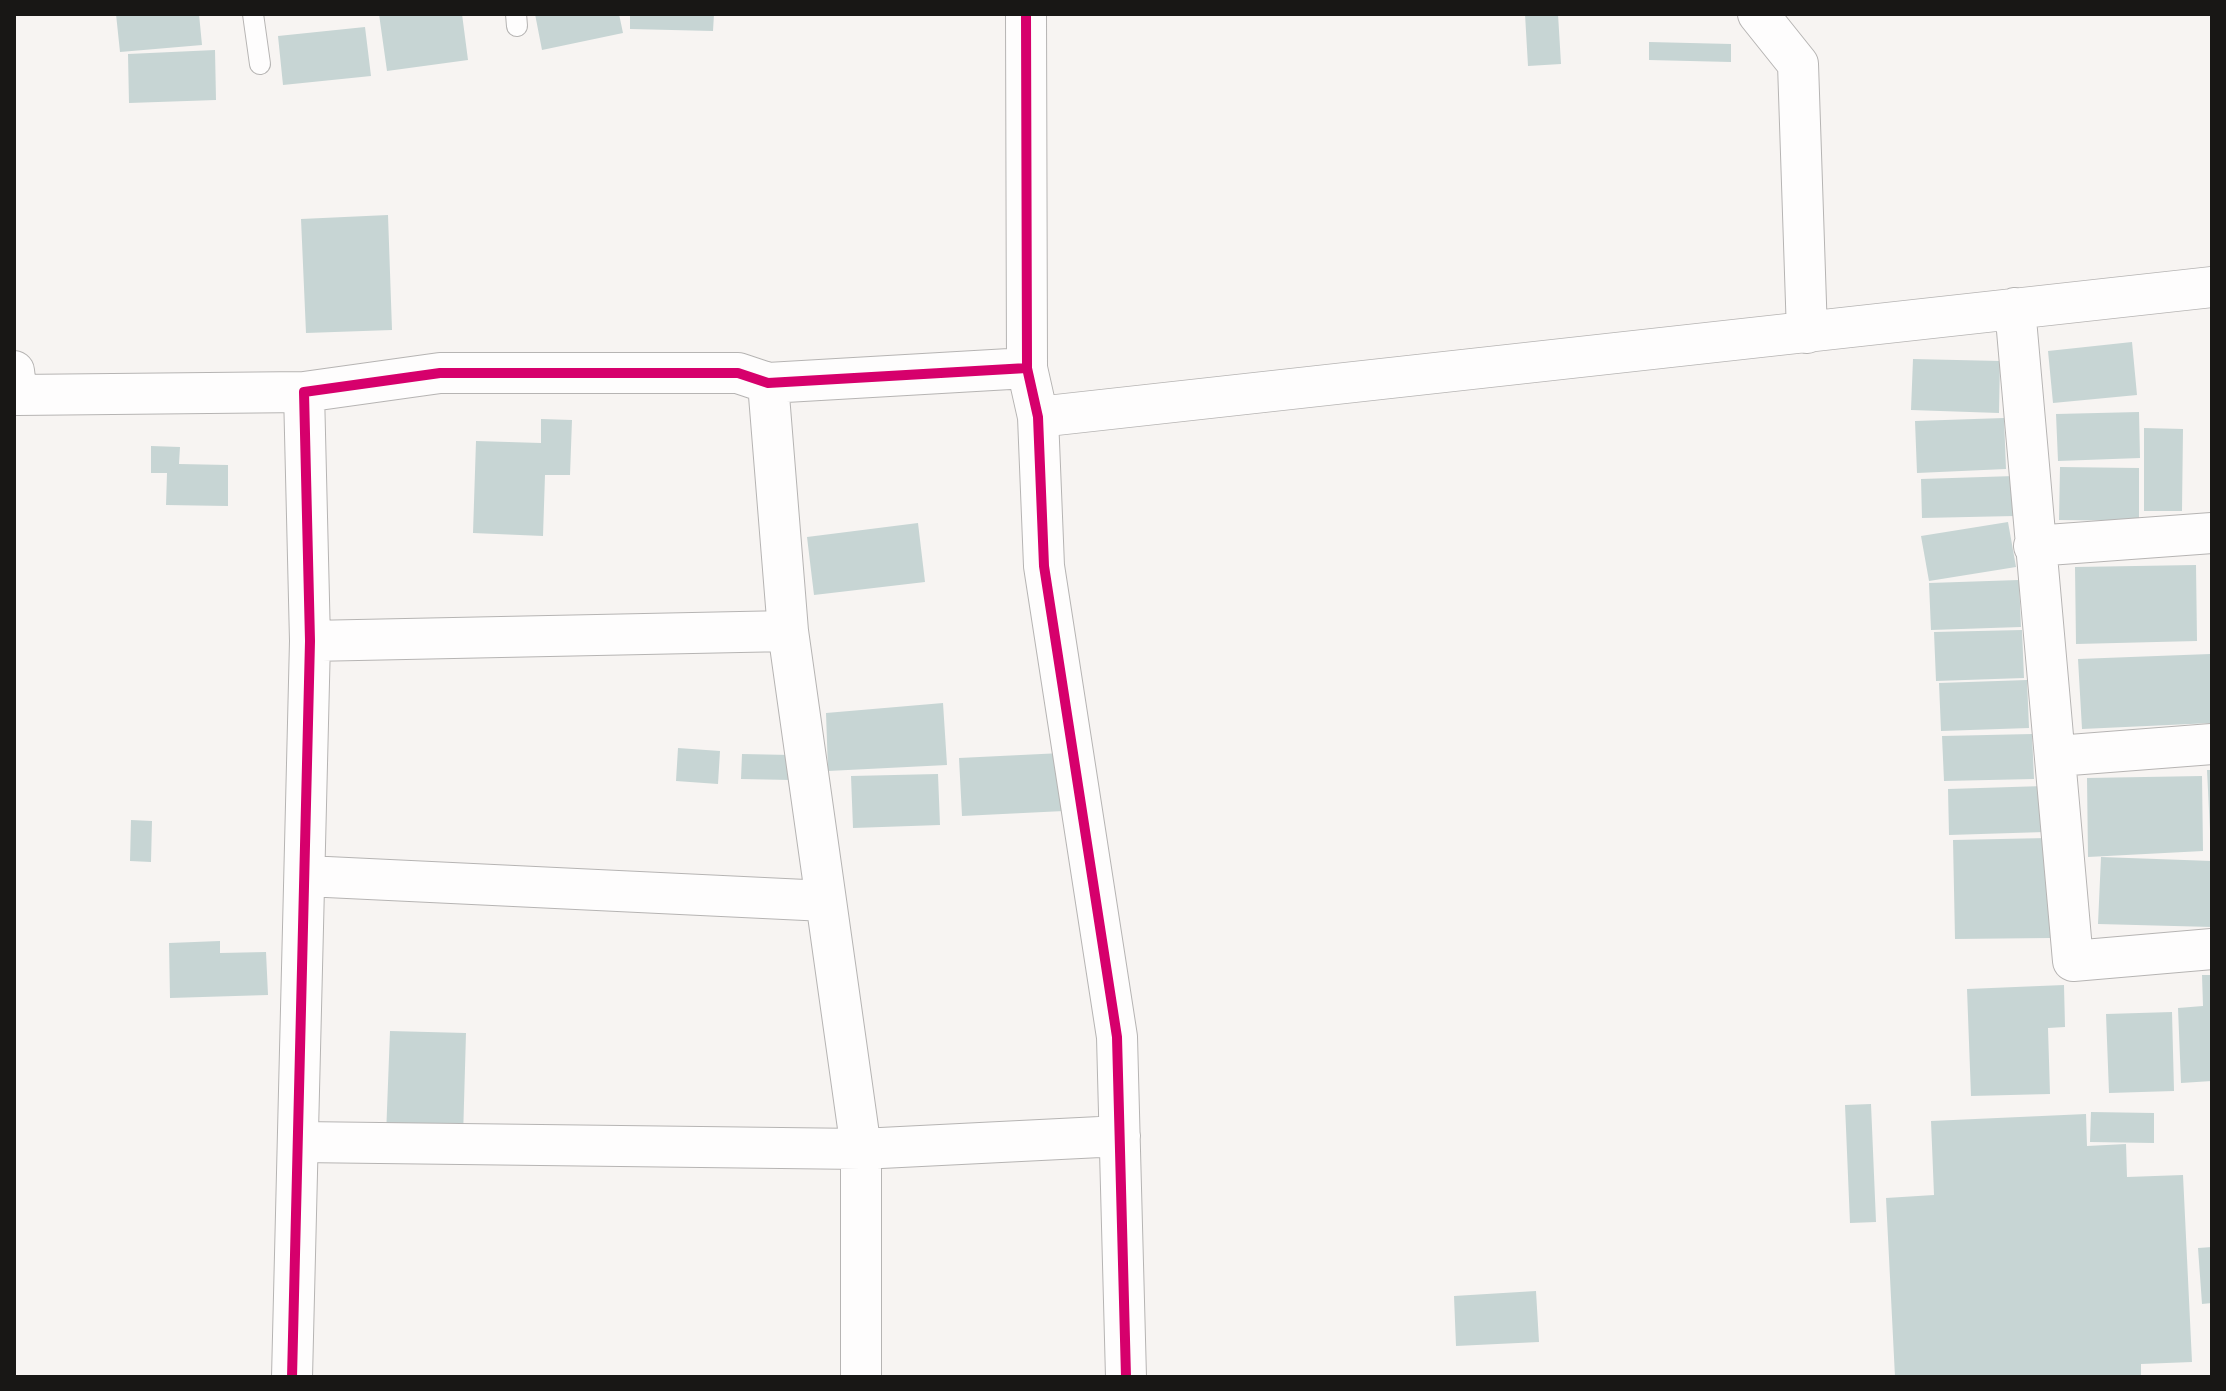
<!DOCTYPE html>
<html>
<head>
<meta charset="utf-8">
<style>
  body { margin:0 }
  #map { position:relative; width:2226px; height:1391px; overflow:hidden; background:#f7f4f2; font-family:"Work Sans",sans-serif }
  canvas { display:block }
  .frame { position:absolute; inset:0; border:16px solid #181715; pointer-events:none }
</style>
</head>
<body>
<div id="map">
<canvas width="2226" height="1391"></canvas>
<div class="frame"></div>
</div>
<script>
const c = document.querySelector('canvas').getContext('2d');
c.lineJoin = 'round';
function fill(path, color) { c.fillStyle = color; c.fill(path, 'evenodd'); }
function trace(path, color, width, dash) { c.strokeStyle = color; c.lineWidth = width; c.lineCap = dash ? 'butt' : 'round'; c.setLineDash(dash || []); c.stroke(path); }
const building = new Path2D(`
  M116,14H199L202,45L120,52Z
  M379,14H462L468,60L387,71Z
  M535,14H619L623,33L542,50Z
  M630,14H714L713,31L630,29Z
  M1525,14H1558L1561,64L1528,66Z
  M365,27L371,76L283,85L278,36Z
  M1649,42L1731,44V62L1649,60Z
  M215,50L216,100L129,103L128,54Z
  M388,215L392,330L306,333L301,219Z
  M2132,342L2137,395L2053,403L2048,351Z
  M1913,359L2000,361L1999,413L1911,410Z
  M2139,412L2140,458L2058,461L2056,414Z
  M2004,418L2006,469L1917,473L1915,421Z
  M541,419L572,420L570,475H545L543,536L473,533L476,441L541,443Z
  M2144,428L2183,429L2182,511H2144Z
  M151,446L180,447L179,464L228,465V506L166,505L167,473H151Z
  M2060,467L2139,468V521L2059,520Z
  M2014,476L2015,516L1922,518L1921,479Z
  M2008,522L2016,567L1929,581L1921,536Z
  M918,523L925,582L814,595L807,537Z
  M2196,565L2197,641L2076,644L2075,567Z
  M2019,580L2021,627L1931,630L1929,583Z
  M2022,630L2024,678L1936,681L1934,632Z
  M2210,654L2212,723L2082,729L2078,659Z
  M2027,680L2029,728L1941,731L1939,683Z
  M943,703L947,765L828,771L826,713Z
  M2032,734L2034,779L1944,781L1942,736Z
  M678,748L720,751L718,784L676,781Z
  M1062,753L1064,811L962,816L959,758Z
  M742,754L791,755V780L741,779Z
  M2207,770H2212V831H2210Z
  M938,774L940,825L853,828L851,776Z
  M2202,776L2203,851L2088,857L2087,778Z
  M2044,786L2045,832L1949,835L1948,789Z
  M131,820L152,821L151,862L130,861Z
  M2048,838L2050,938L1955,939L1953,840Z
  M2101,857L2212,861V927L2098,924Z
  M220,941V953L266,952L268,995L170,998L169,943Z
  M2202,975H2212V1081L2181,1083L2178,1008L2203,1006Z
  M2064,985L2065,1027L2048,1028L2050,1094L1971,1096L1967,989Z
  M2172,1012L2174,1091L2109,1093L2106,1014Z
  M390,1031L466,1033L463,1138L386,1136Z
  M1871,1104L1876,1222L1850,1223L1845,1105Z
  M2091,1112L2154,1113V1143L2090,1142Z
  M2086,1114L2087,1146L2126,1144L2127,1177L2183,1175L2192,1362L2141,1364V1377H1895L1886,1198L1934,1195L1931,1121Z
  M2212,1247V1303L2202,1304L2198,1248Z
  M1536,1291L1539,1342L1456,1346L1454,1296Z`);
const service = new Path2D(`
  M253,14L260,64
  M516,14L517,26`);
const minor = new Path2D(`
  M1026,14L1027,368L1038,417L1044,566L1117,1037L1126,1377
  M1758,14L1798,64L1807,333
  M2015,308L2073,961L2212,949
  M14,371L17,395L304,392
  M768,383L788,631L861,1149V1377
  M1038,417L2212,287
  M2034,546L2212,533
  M310,641L788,631
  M2057,756L2212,744
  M306,876L826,901
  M300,1142L861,1149L1120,1136
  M292,1377L310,641L304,392L440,373H738L768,383L1027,368`);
const cycleway = new Path2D(`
  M1026,14L1027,368L1038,417L1044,566L1117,1037L1126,1377
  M292,1377L310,641L304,392L440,373H738L768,383L1027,368`);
fill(building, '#c7d5d4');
trace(service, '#b6b4b3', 22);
trace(minor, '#b6b4b3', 42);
trace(service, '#fefdfd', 20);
trace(minor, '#fefdfd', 40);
trace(cycleway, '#d6006c', 10);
</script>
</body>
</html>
